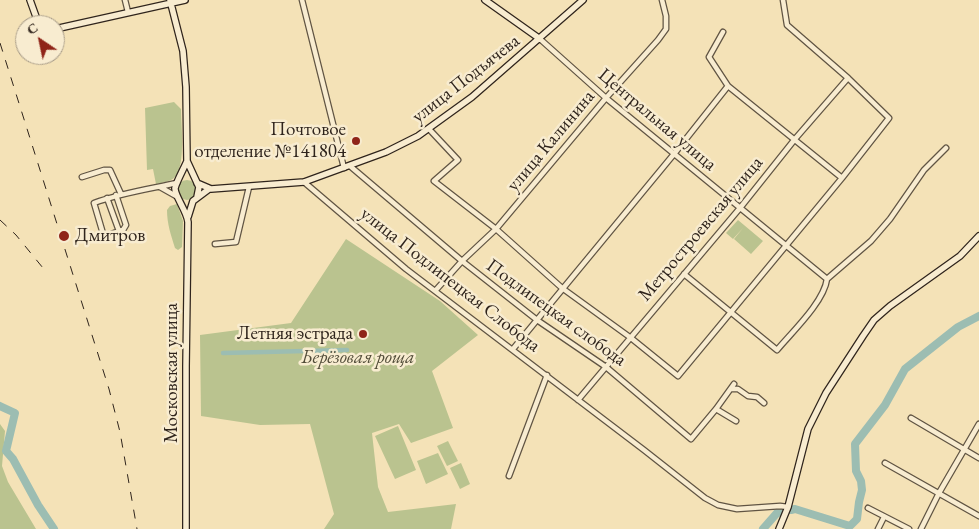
<!DOCTYPE html>
<html>
<head>
<meta charset="utf-8">
<style>
  body { margin:0 }
  #map { position:relative; width:979px; height:529px; overflow:hidden; background:#f4e2b7; font-family:"EB Garamond",serif }
  canvas { display:block }
  .north { position:absolute; left:15px; top:15px; width:50px; height:50px; box-sizing:border-box; background:#f8ecd0; border:1px solid #a89c88; border-radius:50%; rotate:326deg; font-size:14px; font-weight:700; line-height:20px; text-align:center; color:#2f241c }
  .north::after { content:''; display:block; margin:auto; width:18px; height:22px; background:#8f2418; clip-path:polygon(50% 0,100% 100%,50% 72%,0 100%) }
</style>
</head>
<body>
<div id="map">
<canvas width="979" height="529"></canvas>
<div class="north">С</div>
</div>
<script>
const c = document.querySelector('canvas').getContext('2d');
c.lineJoin = 'round';
function fill(path, color) { c.fillStyle = color; c.fill(path, 'evenodd'); }
function trace(path, color, width, dash) { c.strokeStyle = color; c.lineWidth = width; c.lineCap = dash ? 'butt' : 'round'; c.setLineDash(dash || []); c.stroke(path); }
function write(font, color, halo, rows, align = 'center') {
  c.font = font + ' "EB Garamond",serif'; c.lineWidth = 5; c.setLineDash([]); c.textBaseline = 'middle'; c.strokeStyle = halo; c.fillStyle = color; for (const [text, x, y, turn = 0] of rows) {
    c.save(); c.translate(x, y); c.rotate((+turn || 0) * Math.PI / 180); c.textAlign = isNaN(turn) ? turn : align; if (halo) c.strokeText(text, 0, 0); c.fillText(text, 0, 0); c.restore();
  }
}
const green = new Path2D(`
  M174,102L181,109C181,124 186,165 175,177C171,181 163,183 156,184L153,169L147,170L145,108Z
  M177 190a10 10 0 1 1 20 0a10 10 0 1 1-20 0Z
  M177,204L183,221L182,247L178,250L175,248C171,235 167,224 167,210L170,206Z
  M738,220L763,241L751,254L734,239L743,228L733,239L726,233Z
  M346,239L440,301L478,335L432,371L453,428L411,443L399,424L372,433L378,487L388,512L456,504L451,529H324L334,514L310,424L260,425L201,416L200,335L291,323Z
  M0,424L5,431L2,466L8,482L36,529H0Z
  M398,426L416,470L395,479L375,436Z
  M448,441L458,461L447,466L437,446Z
  M438,453L448,474L426,484L417,461Z
  M461,463L470,484L460,489L450,468Z`);
const canal = new Path2D(`
  M223,353L347,350`);
const river = new Path2D(`
  M0,406L15,413L6,451L13,459L38,505L54,529
  M791,510L795,509L850,526L857,519L859,502L862,490L861,481L856,471L855,444L885,405L905,369L958,327L979,316
  M763,529L777,513L782,512`);
const street = new Path2D(`
  M125,0L128,12
  M302,0L344,168
  M723,32L709,57L728,86L842,178
  M540,39L606,98L827,279
  M429,129L458,160L434,181L496,229L562,288L631,338L678,376L842,178L889,118L848,78L787,25L783,0
  M350,166L462,261L537,320L606,367L691,439L716,409L734,384
  M82,177L104,170H110L121,194
  M304,182L406,269L644,450L705,498L718,505L737,509L780,506L788,507
  M160,187L176,196
  M116,195L126,225L123,230L119,231
  M107,198L119,231L104,237L94,203C121,193 149,189 177,183
  M215,244L236,242L249,187
  M684,274L777,350C792,332 824,302 827,279
  M827,279L871,241L890,219L924,170L946,148
  M435,291L462,261L496,229L606,98L658,40L666,29V16L662,0
  M513,349L674,154L728,86
  M731,389H738L748,396L757,397L764,403
  M578,400L740,208L795,139L848,78
  M716,409L736,421
  M911,418L979,458
  M885,463L979,516
  M509,476L547,375
  M868,508L909,529
  M878,529L884,517
  M921,529L939,493L979,424`);
const secondary = new Path2D(`
  M30,0L39,25
  M170,0L183,51L186,87L187,161L199,187L197,197
  M485,0L540,39
  M55,29L185,0
  M197,183L211,189L304,182L386,152L418,136L472,97L583,0
  M188,217L193,201L209,189
  M186,529V366L188,222C187,211 174,195 175,188C176,183 184,168 187,161
  M779,529L788,507L808,429L826,393L863,336L874,320L890,306L960,256L979,236`);
const rail = new Path2D(`
  M0,43L109,389L120,432L137,529
  M0,220L16,235L43,268`);
const markers = [
  [356,141,5,"#8f2418"],
  [64,236,6,"#8f2418"],
  [363,334,5,"#8f2418"]
];
const streetNames = [
  ["улица Подъячева",466,79,-38],
  ["Центральная улица",657,120,40],
  ["улица Калинина",551,141,-50],
  ["Метростроевская улица",701,229,-50],
  ["улица Подлипецкая Слобода",450,280,38],
  ["Подлипецкая слобода",556,313,36],
  ["Московская улица",172,373,-90]
];
const poiNames = [
  ["Почтовое",346,130],
  ["отделение №141804",346,152],
  ["Дмитров",75,236,"left"],
  ["Летняя эстрада",353,334]
];
const parkNames = [
  ["Берёзовая роща",358,358]
];
fill(green, '#bac38f');
trace(canal, '#9cbdb2', 4.5);
trace(river, '#9cbdb2', 8);
trace(street, '#605443', 7);
trace(secondary, '#2f241c', 8);
trace(street, '#f8ecd0', 4.5);
trace(secondary, '#f8ecd0', 5.5);
trace(rail, '#2f241c', 1, [9, 9]);
for (const [x, y, r, color] of markers) { const dot = new Path2D(); dot.arc(x, y, r, 0, 2 * Math.PI); c.fillStyle = color; c.fill(dot); trace(dot, '#f8ecd0', 2); }
write('19px', '#2f241c', '#f8ecd0', streetNames);
write('19px', '#2f241c', '#f8ecd0', poiNames, 'right');
write('italic 19px', '#524c39', '#f8ecd0', parkNames);
</script>
</body>
</html>
